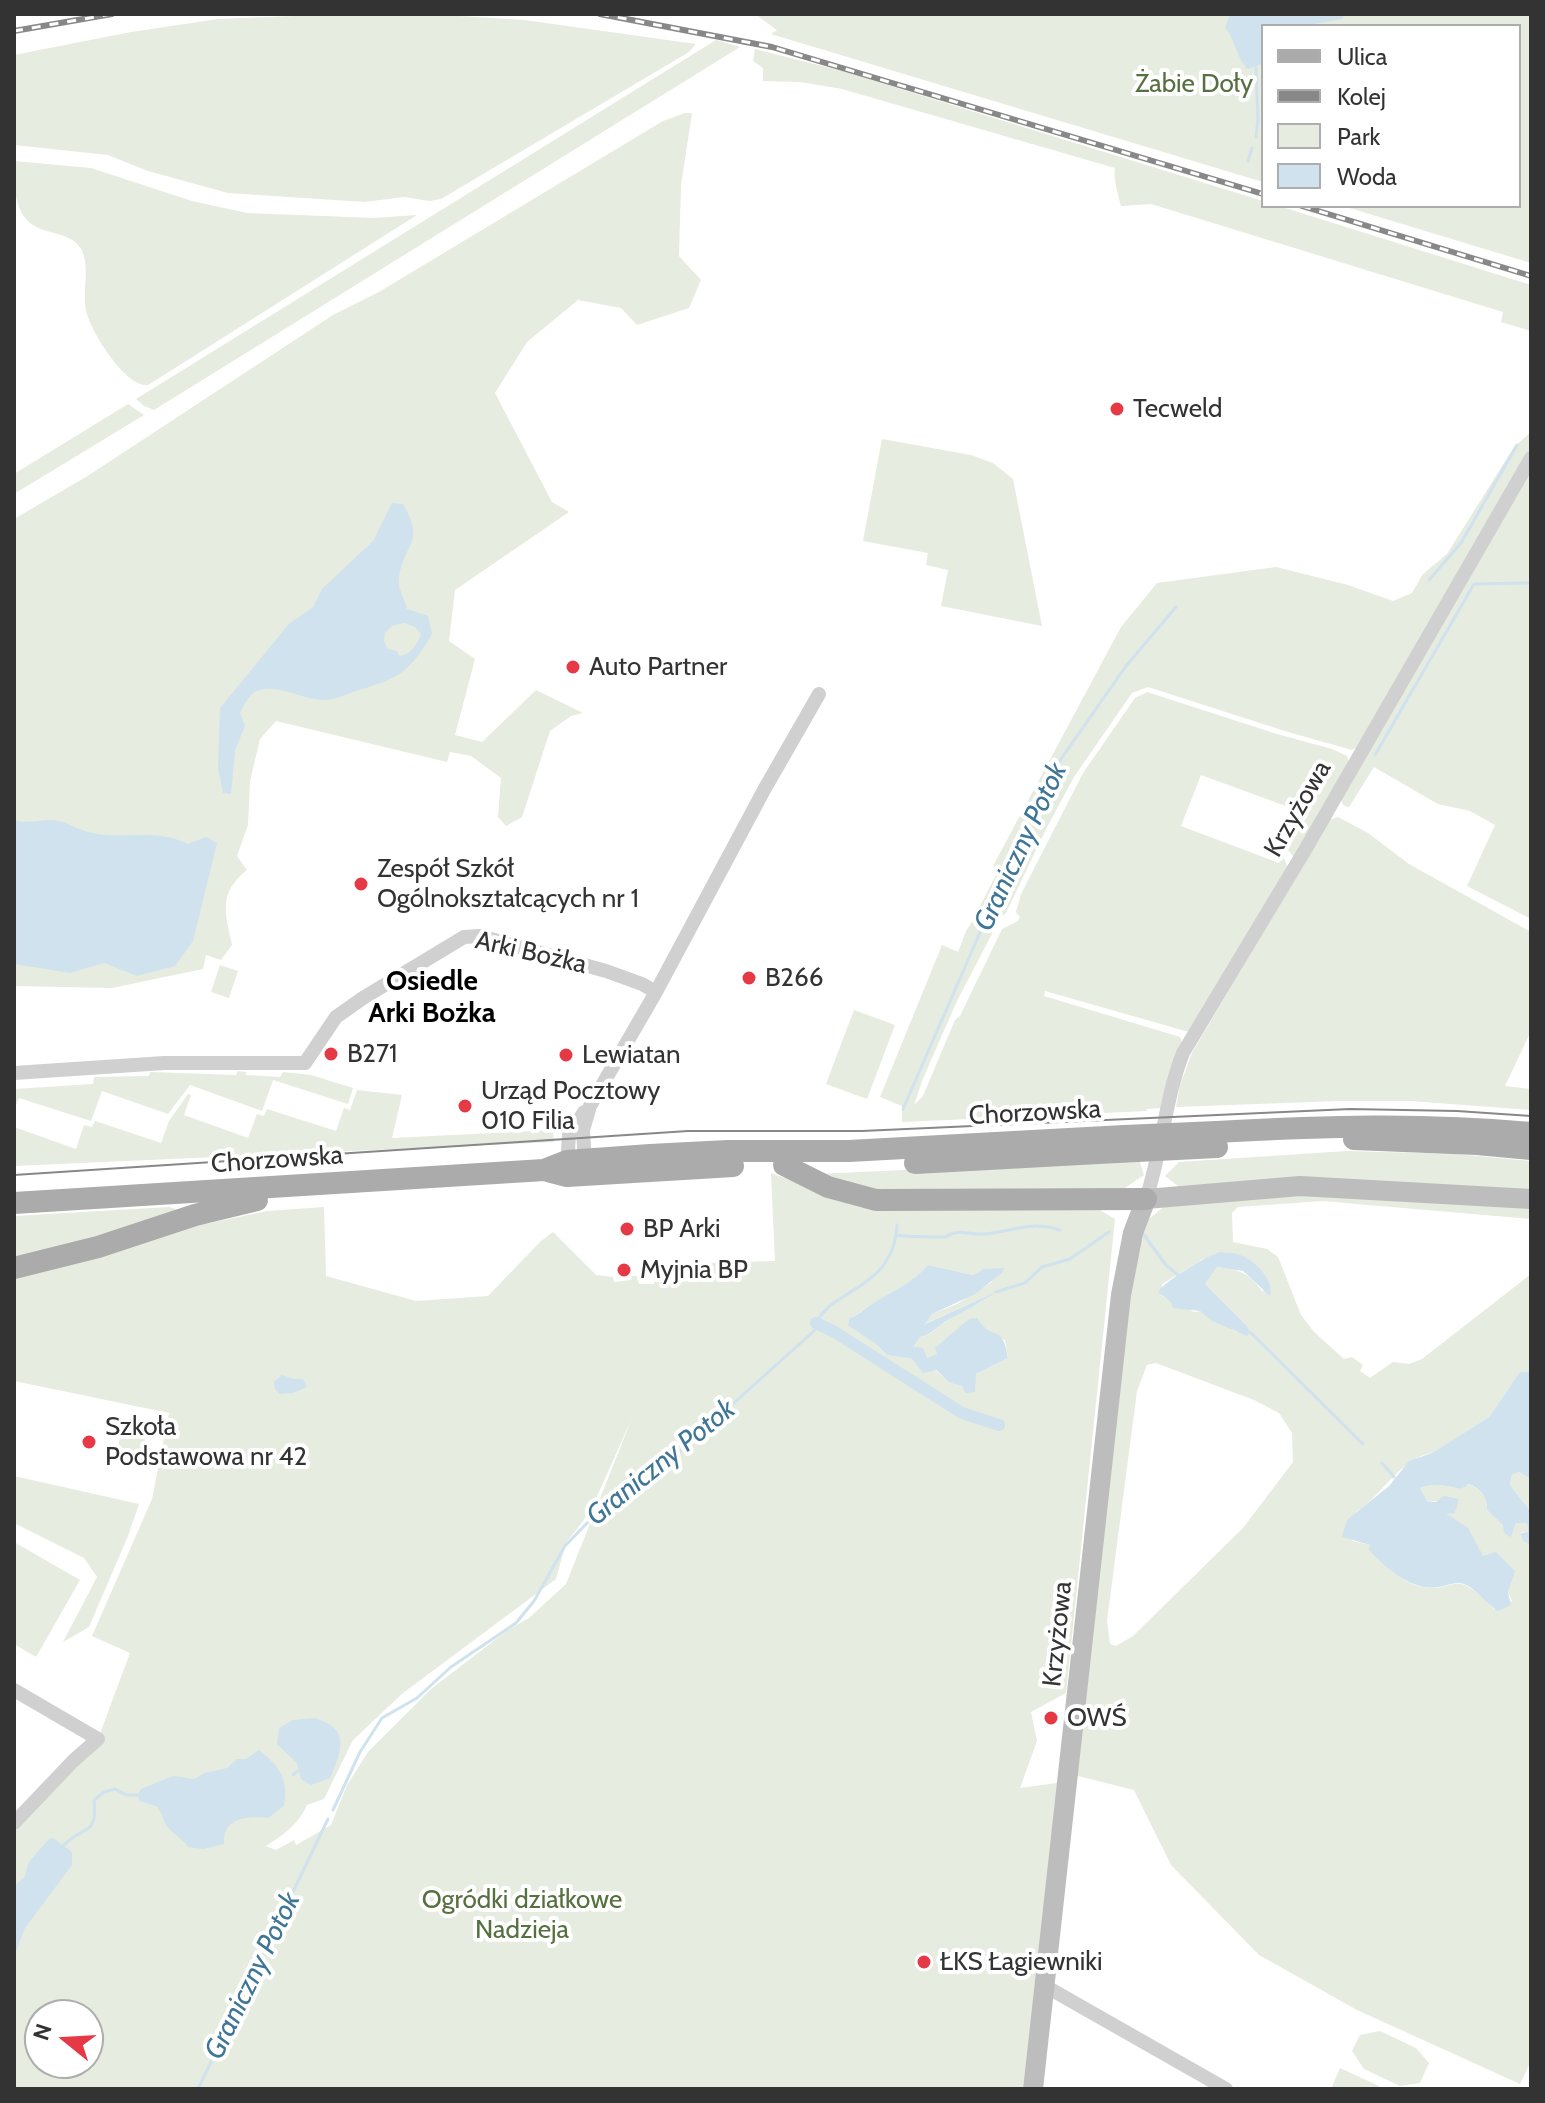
<!DOCTYPE html>
<html>
<head>
<meta charset="utf-8">
<style>
  body { margin:0 }
  #map { position:relative; width:1545px; height:2103px; overflow:hidden; background:#fff; font-family:Cabin,sans-serif }
  canvas { display:block }
  .frame { position:absolute; inset:0; border:16px solid #333; pointer-events:none }
  .legend { position:absolute; left:1261px; top:24px; width:260px; height:184px; box-sizing:border-box; background:#fff; border:2px solid #adadad; margin:0; padding:10px 14px; list-style:none; font-size:24px; color:#333 }
  .legend li { display:flex; align-items:center; gap:16px; height:40px }
  .legend b { width:40px; border:2px solid #adadad }
  .north { position:absolute; left:24px; top:1999px; width:80px; height:80px; box-sizing:border-box; background:#fff; border:2px solid #adadad; border-radius:50%; rotate:288deg; font-size:22px; font-weight:700; line-height:32px; text-align:center; color:#333 }
  .north::after { content:''; display:block; margin:auto; width:28px; height:36px; background:#e63946; clip-path:polygon(50% 0,100% 100%,50% 72%,0 100%) }
</style>
</head>
<body>
<div id="map">
<canvas width="1545" height="2103"></canvas>
<div class="frame"></div>
<ul class="legend">
<li><b style="height:10px;background:#ababab"></b>Ulica</li>
<li><b style="height:10px;background:#888"></b>Kolej</li>
<li><b style="height:22px;background:#e6ecdf"></b>Park</li>
<li><b style="height:22px;background:#cfe2ee"></b>Woda</li>
</ul>
<div class="north">N</div>
</div>
<script>
const c = document.querySelector('canvas').getContext('2d');
c.lineJoin = 'round';
function fill(path, color) { c.fillStyle = color; c.fill(path, 'evenodd'); }
function trace(path, color, width, dash) { c.strokeStyle = color; c.lineWidth = width; c.lineCap = dash ? 'butt' : 'round'; c.setLineDash(dash || []); c.stroke(path); }
function write(font, color, halo, rows, align = 'center') {
  c.font = font + ' Cabin,sans-serif'; c.lineWidth = 8; c.setLineDash([]); c.textBaseline = 'middle'; c.strokeStyle = halo; c.fillStyle = color; for (const [text, x, y, turn = 0] of rows) {
    c.save(); c.translate(x, y); c.rotate((+turn || 0) * Math.PI / 180); c.textAlign = isNaN(turn) ? turn : align; if (halo) c.strokeText(text, 0, 0); c.fillText(text, 0, 0); c.restore();
  }
}
const green = new Path2D(`
  M346,14H427L524,20L696,44L689,52L441,199L430,201L404,197L365,202L228,193L148,171L108,155L14,145V55L131,32L218,19Z
  M755,14H1531V263L1343,206H1519V26H1263V182L771,34L777,30Z
  M716,40L740,47L154,410L144,406L136,399Z
  M755,49L842,71L1263,201V206H1279L1531,285V331L1501,322L1503,312L1151,204L1121,206C1118,194 1113,180 1115,168L842,89L800,82L763,81V68L753,61Z
  M685,113H692L681,185L679,256L701,280L689,308L637,325L621,308L578,300L527,342L495,393L552,502L569,512L455,590L449,641L475,659L455,735L482,742L536,690L583,713L571,716L550,731L522,817L506,826L498,817L501,778L471,756L450,752L447,762L276,721L260,739L250,781L248,825L237,856L247,870C218,893 225,912 232,945L221,960L206,955L203,969L112,988L14,986V519L86,477L333,315L379,292L663,121Z
  M14,161L91,168L192,201L247,213L374,218L417,215L148,385C126,388 92,333 87,314C81,294 90,273 83,253C74,229 42,237 27,220C13,205 14,179 14,161Z
  M128,404L144,415L14,494V474Z
  M1531,432V450L1357,747L1352,750L1288,732L1148,687L1132,693L1074,777L1045,831L1006,913L998,920L978,910L999,869L993,866L1121,627L1157,583L1276,567L1348,585L1393,601L1412,593L1423,574L1447,554L1514,447Z
  M882,439L971,455L993,463L1013,479L1042,626L941,606L948,570L926,565L928,553L863,541Z
  M1531,471V919L1467,886L1495,825L1470,811L1438,804L1374,767L1349,807L1343,805L1341,799Z
  M1147,692L1277,734L1332,749L1347,756L1349,763L1294,857L1287,849L1295,833L1300,830L1298,827L1305,813L1201,775L1181,826L1279,863L1283,856L1288,868L1189,1032L1045,991L1044,996L1180,1037L1182,1042L1169,1074L1164,1108L1146,1109L1148,1111L902,1122V1106L880,1097L942,945L958,952L966,931L976,916L995,928L957,1001L922,1081L914,1105L923,1096L955,1020L960,1016L1002,929L1018,921L1020,917L1016,912L1021,894L1083,773L1135,698Z
  M1338,817L1368,833L1409,864L1531,932V1031L1505,1086L1531,1089V1110L1411,1101H1338L1176,1107L1180,1085L1192,1053L1329,820Z
  M220,965L238,971L229,998L211,992Z
  M854,1010L895,1025L867,1099L826,1084Z
  M238,1071L246,1072V1075L280,1077L283,1072L311,1075L353,1088L348,1104L273,1080L262,1111L190,1085L168,1114L102,1091L91,1121L19,1098L14,1110V1089L93,1084L94,1077L149,1076L150,1072L236,1075Z
  M357,1090L402,1095L392,1138L553,1130L554,1142L14,1166V1127L76,1149L84,1125L92,1127L95,1121L161,1143L169,1121L188,1094L191,1095L184,1115L248,1138L257,1114L264,1116L267,1109L336,1131L344,1108L350,1110Z
  M1347,1151L1456,1154L1531,1161V1193L1179,1187L1165,1176L1179,1162Z
  M1139,1159L1144,1175L1122,1190L902,1192L858,1187L818,1174Z
  M771,1173L844,1200L1093,1206L1115,1219L1066,1693L1031,1712L1037,1741L1020,1788L1057,1783L1023,2089H14V1823L98,1739L130,1653L92,1636L152,1499L169,1413L14,1381V1278L126,1249L186,1228L267,1211L324,1207L326,1276L416,1301L488,1296L541,1241L553,1232L596,1275L613,1277L614,1282L631,1280L632,1276H637L639,1284H654L656,1275L665,1272L672,1264L775,1261ZM928,1265L973,1275L983,1269L992,1282L957,1304L932,1314L924,1324L992,1294C977,1306 962,1311 947,1321C935,1327 935,1334 920,1337L914,1348H918L927,1358L934,1357L969,1319L1005,1340L1008,1358L976,1374L962,1386L950,1383L935,1370L912,1359L887,1355L850,1318C859,1314 864,1309 872,1304C892,1291 912,1283 928,1265ZM632,1418L566,1584L529,1618L508,1630L431,1689L368,1752L347,1785L331,1825L296,1845L294,1840L276,1850L266,1846C283,1835 299,1824 307,1805L324,1799L353,1740L403,1693L556,1579L566,1543L590,1512ZM40,2015H88V2063H40Z
  M1300,1186L1531,1199V1219L1322,1201L1238,1207L1232,1213L1233,1242L1267,1249L1278,1257L1301,1315L1314,1332L1344,1359L1352,1357L1363,1365L1360,1371L1370,1378L1393,1362L1409,1364L1422,1359L1531,1274V1371L1520,1372L1489,1417L1432,1453C1400,1458 1382,1496 1356,1512L1352,1541L1371,1545C1383,1566 1408,1590 1435,1588C1445,1587 1455,1581 1465,1585C1477,1591 1485,1600 1494,1609L1512,1601L1508,1592L1514,1571L1505,1564L1483,1557L1447,1513H1455L1458,1499L1428,1502L1420,1488C1434,1482 1446,1486 1461,1489L1468,1484C1481,1489 1487,1496 1487,1510L1504,1525V1533L1511,1536L1516,1523H1527L1528,1532H1521L1531,1542V2061L1520,2084L1357,2010L1259,1955L1171,1865L1134,1790L1074,1775L1134,1231L1176,1197ZM1203,1259L1265,1274L1263,1292C1247,1272 1241,1270 1216,1267L1205,1284L1246,1325L1236,1332C1224,1324 1211,1320 1200,1311L1194,1312L1162,1296V1284ZM1156,1363L1254,1400L1279,1413L1292,1433L1293,1462L1243,1528L1133,1636L1116,1646L1110,1644L1107,1621L1137,1391L1147,1365Z
  M169,1207L176,1209L172,1214L14,1260V1216Z
  M122,1428L146,1433L140,1465L115,1460Z
  M1519,1472L1531,1479V1512L1510,1485L1512,1475Z
  M14,1476L139,1504L128,1536L89,1627L63,1642L97,1577L84,1558L14,1523Z
  M14,1542L80,1580L36,1657L14,1644Z
  M1380,2031L1416,2048L1429,2063L1420,2083L1400,2086L1364,2069L1352,2051L1360,2035Z
  M1340,2068L1379,2086L1377,2089H1331Z`);
const water = new Path2D(`
  M1230,14H1345L1342,19L1303,26H1263V63L1248,69C1235,57 1237,41 1225,28Z
  M392,503L403,504C426,544 404,542 399,578C397,587 405,600 407,609L428,616L432,634C408,674 399,678 356,691C347,694 335,700 326,700C304,701 281,684 259,690C249,693 244,705 240,713L245,726L235,750L231,794L223,793L218,768L220,708L289,624L313,607L322,589L373,541ZM404,623L415,627L421,634C417,645 411,655 399,656L397,651L388,649L384,642L385,633L392,626Z
  M14,820C27,824 38,820 52,820C64,820 76,829 88,832C122,841 155,827 188,844L206,837L217,843L193,941L175,966L137,976L104,963L70,973L14,964Z
  M1220,1252C1225,1253 1229,1253 1233,1253C1251,1256 1275,1278 1270,1296L1243,1271L1217,1267L1205,1284L1246,1325L1250,1332L1247,1336L1212,1321L1200,1311L1173,1308L1171,1302L1158,1292C1165,1281 1206,1256 1220,1252Z
  M928,1265L973,1275L983,1269L1004,1268L1002,1273L975,1294L932,1314L925,1324L996,1292C978,1304 967,1310 948,1320C937,1326 933,1334 920,1337L914,1347L923,1348L927,1358L937,1354L935,1348L969,1319L977,1318C993,1343 1003,1322 1008,1358L976,1374L975,1392L966,1393L962,1386L950,1383L936,1370L923,1373L912,1359L887,1355L876,1344L848,1325L850,1318C860,1314 864,1309 872,1304C892,1291 912,1283 928,1265Z
  M1531,1371V1479L1519,1472L1512,1475L1510,1485L1531,1512L1530,1544L1523,1541L1521,1533L1528,1532L1527,1523H1516L1511,1537L1504,1533L1503,1525L1487,1510C1487,1496 1481,1489 1469,1484L1461,1489C1447,1486 1434,1482 1420,1488L1428,1502H1436L1444,1496L1459,1499L1455,1513L1447,1514L1468,1528L1483,1556L1496,1552L1515,1571L1508,1592L1511,1605L1498,1611C1486,1604 1478,1590 1464,1584C1455,1581 1447,1586 1439,1587C1412,1592 1386,1568 1369,1550L1370,1545L1342,1537L1347,1520L1389,1486L1409,1461L1432,1453L1489,1417L1520,1372Z
  M282,1375L294,1379H303L307,1387L293,1393L280,1394L275,1389L274,1382Z
  M314,1718C351,1728 342,1751 330,1778L311,1785L301,1779L297,1763L277,1744L279,1728L293,1720Z
  M259,1750C280,1767 289,1779 284,1806L268,1818C248,1816 222,1817 224,1844L203,1849L188,1847C182,1837 170,1833 165,1823C162,1817 162,1812 156,1806L139,1801L138,1795L141,1789L168,1778L174,1776L194,1779L205,1773L227,1768L237,1759H246Z
  M53,1838L72,1852V1865L25,1928L14,1956V1886L24,1878L29,1862L49,1839Z`);
const stream = new Path2D(`
  M1256,137L1258,119L1256,67
  M1248,161L1252,148
  M1429,580L1461,543L1517,445
  M1375,755L1474,584L1531,583
  M903,1109L1047,779L1126,666L1176,607
  M897,1235C909,1237 932,1237 946,1237C957,1228 970,1235 984,1234C1013,1232 1029,1220 1060,1230
  M1144,1235L1166,1265L1178,1275
  M996,1292L1025,1283L1042,1267L1070,1259L1109,1232
  M1250,1332L1363,1444
  M1382,1463L1394,1477
  M293,1775L298,1771
  M333,1810L360,1752L382,1718L417,1698L451,1667L516,1623L534,1601L565,1546L587,1523L606,1513L620,1492L636,1479L666,1464L815,1330C821,1289 894,1294 897,1225
  M64,1845C83,1825 98,1837 94,1800L104,1792L115,1789L126,1795H138
  M198,2089L328,1819`);
const canal = new Path2D(`
  M816,1323L833,1331L962,1413L999,1425`);
const street = new Path2D(`
  M14,1073L164,1063H305L336,1017L363,998L464,937L480,936L606,971L642,984L656,992
  M585,1165L583,1130L590,1106L656,992L764,790L819,694
  M567,1167L569,1135L584,1112
  M1146,1199C1162,1151 1165,1099 1183,1053L1305,850L1531,458
  M14,1690L98,1739L73,1761L14,1823
  M1045,1986L1226,2089`);
const secondary = new Path2D(`
  M1033,2089L1121,1295L1133,1233L1146,1199L1300,1186L1531,1199`);
const primary = new Path2D(`
  M1217,1132C1324,1126 1423,1123 1531,1133
  M1354,1139L1477,1144L1531,1149
  M915,1163L1117,1152
  M784,1165L828,1187L876,1200L1146,1199
  M548,1171L567,1176L733,1166
  M14,1203L544,1170L567,1161L650,1155L728,1151H849L1124,1136
  M14,1268L98,1247L195,1215L257,1200`);
const tram = new Path2D(`
  M14,1175L688,1131H862L1350,1109L1457,1111L1531,1116`);
const rail = new Path2D(`
  M600,14L772,47L1263,194
  M14,31L112,14
  M1302,206L1531,276`);
const primaryBridge = new Path2D(`
  M1124,1136L1217,1132
  M1117,1152L1217,1147`);
const markers = [
  [1117,409,8,"#e63946"],
  [573,667,8,"#e63946"],
  [361,884,8,"#e63946"],
  [749,978,8,"#e63946"],
  [331,1054,8,"#e63946"],
  [566,1055,8,"#e63946"],
  [465,1106,8,"#e63946"],
  [627,1229,8,"#e63946"],
  [624,1270,8,"#e63946"],
  [89,1442,8,"#e63946"],
  [1051,1718,8,"#e63946"],
  [924,1962,8,"#e63946"]
];
const parkNames = [
  ["Żabie Doły",1194,84],
  ["Ogródki działkowe",522,1900],
  ["Nadzieja",522,1930]
];
const poiNames = [
  ["Tecweld",1133,409],
  ["Auto Partner",589,667],
  ["Zespół Szkół",377,869],
  ["Ogólnokształcących nr 1",377,899],
  ["B266",765,978],
  ["B271",347,1054],
  ["Lewiatan",582,1055],
  ["Urząd Pocztowy",481,1091],
  ["010 Filia",481,1121],
  ["BP Arki",643,1229],
  ["Myjnia BP",640,1270],
  ["Szkoła",105,1427],
  ["Podstawowa nr 42",105,1457],
  ["OWŚ",1067,1718],
  ["ŁKS Łagiewniki",940,1962]
];
const streetNames = [
  ["Krzyżowa",1298,809,-60],
  ["Arki Bożka",531,953,13],
  ["Chorzowska",1035,1113,-3],
  ["Chorzowska",277,1160,-4],
  ["Krzyżowa",1058,1634,-84]
];
const waterNames = [
  ["Graniczny Potok",1021,847,-65],
  ["Graniczny Potok",661,1463,-39],
  ["Graniczny Potok",253,1976,-64]
];
const neighbourhoodNames = [
  ["Osiedle",432,982],
  ["Arki Bożka",432,1014]
];
fill(green, '#e6ecdf');
fill(water, '#cfe2ee');
trace(stream, '#cfe2ee', 3);
trace(canal, '#cfe2ee', 12);
trace(street, '#d0d0d0', 14);
trace(secondary, '#bdbdbd', 20);
trace(primary, '#ababab', 22);
trace(tram, '#888', 2);
trace(rail, '#888', 6);
trace(rail, '#fff', 3, [9]);
trace(primaryBridge, '#ababab', 22);
for (const [x, y, r, color] of markers) { const dot = new Path2D(); dot.arc(x, y, r, 0, 2 * Math.PI); c.fillStyle = color; c.fill(dot); trace(dot, '#fff', 3); }
write('26px', '#56703f', '#fff', parkNames);
write('26px', '#333', '#fff', poiNames, 'left');
write('26px', '#333', '#fff', streetNames);
write('italic 28px', '#3f7597', '#fff', waterNames);
write('bold 28px', '#000', '#fff', neighbourhoodNames);
</script>
</body>
</html>
